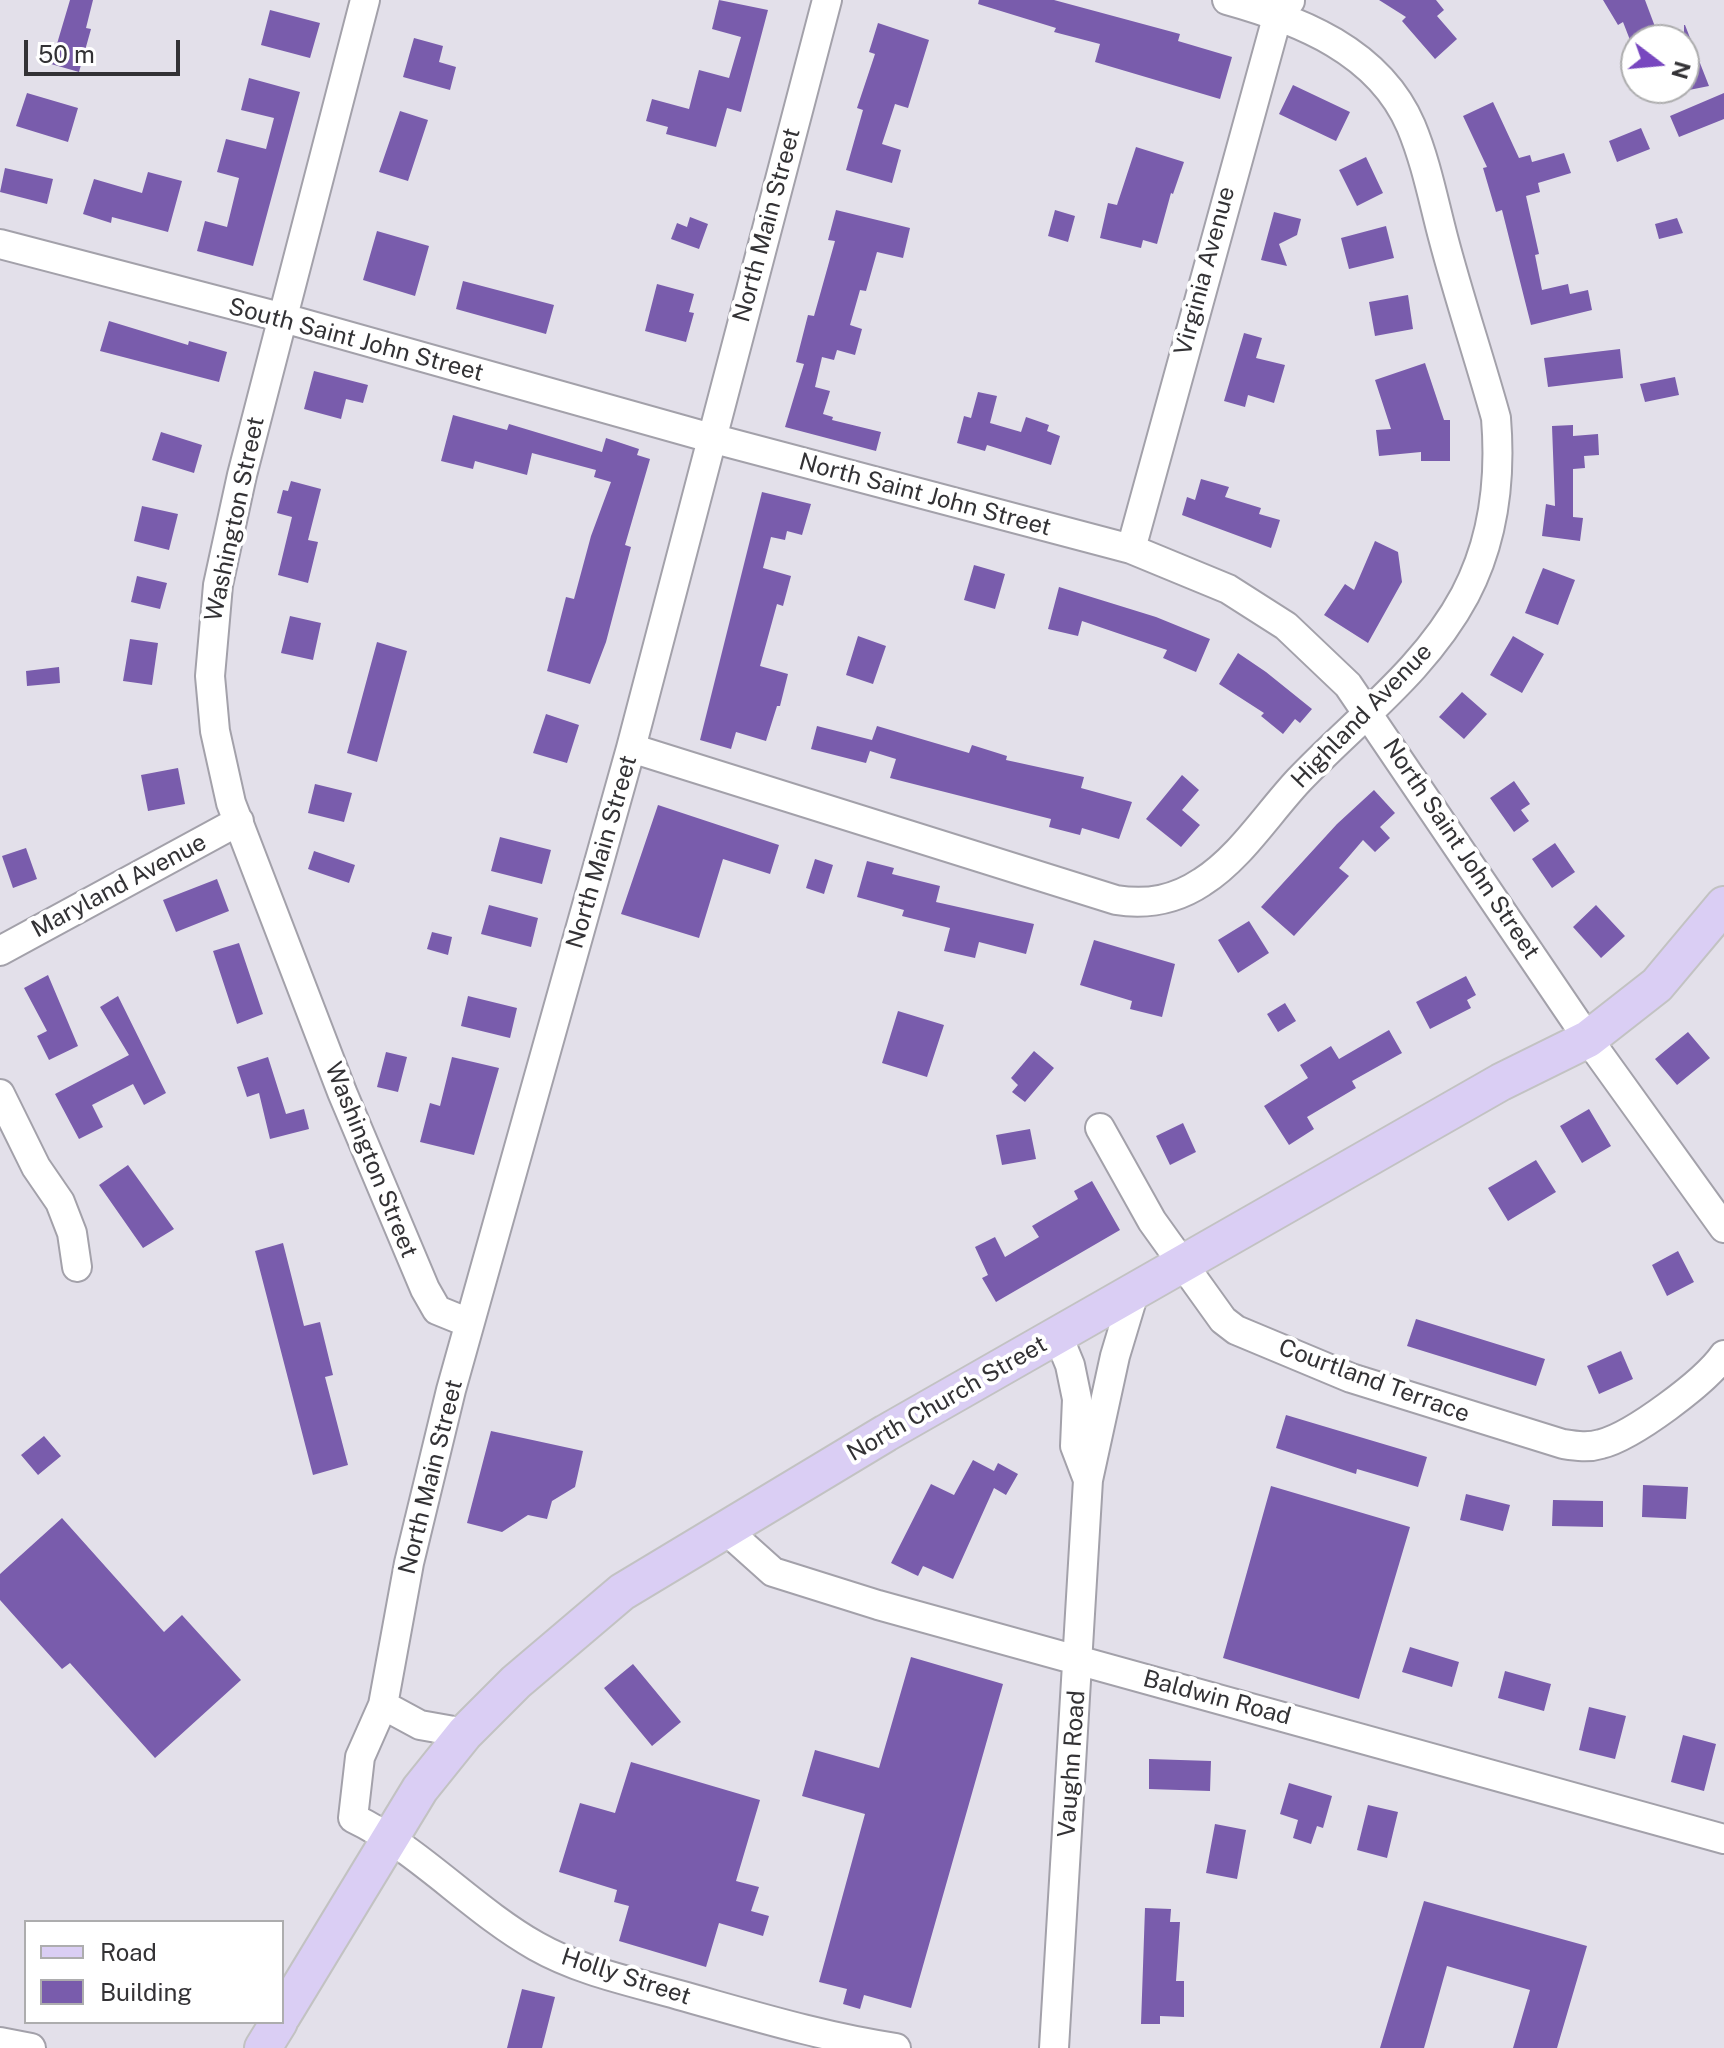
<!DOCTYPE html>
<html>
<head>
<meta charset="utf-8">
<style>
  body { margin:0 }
  #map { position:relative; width:1724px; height:2048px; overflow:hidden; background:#e3e0ea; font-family:"Public Sans",sans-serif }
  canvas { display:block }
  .legend { position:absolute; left:24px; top:1920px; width:260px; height:104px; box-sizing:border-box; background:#fff; border:2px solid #adadae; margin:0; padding:10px 14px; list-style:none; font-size:24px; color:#333235 }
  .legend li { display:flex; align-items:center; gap:16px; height:40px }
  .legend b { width:40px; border:2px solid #adadae }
  .north { position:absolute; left:1620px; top:24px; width:80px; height:80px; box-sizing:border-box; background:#fff; border:2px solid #adadae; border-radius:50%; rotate:106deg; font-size:22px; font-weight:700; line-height:32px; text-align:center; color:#333235 }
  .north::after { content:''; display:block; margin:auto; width:28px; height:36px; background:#7847bf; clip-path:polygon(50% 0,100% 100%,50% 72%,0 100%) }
  .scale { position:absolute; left:24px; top:40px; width:156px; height:36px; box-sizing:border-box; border:4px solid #333235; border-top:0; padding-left:10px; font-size:24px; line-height:28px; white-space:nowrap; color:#333235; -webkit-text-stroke:6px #fff; paint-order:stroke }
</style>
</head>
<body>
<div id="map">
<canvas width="1724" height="2048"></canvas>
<ul class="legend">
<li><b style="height:10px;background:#dacef4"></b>Road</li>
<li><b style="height:22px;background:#795cac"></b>Building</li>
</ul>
<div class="north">N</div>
<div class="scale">50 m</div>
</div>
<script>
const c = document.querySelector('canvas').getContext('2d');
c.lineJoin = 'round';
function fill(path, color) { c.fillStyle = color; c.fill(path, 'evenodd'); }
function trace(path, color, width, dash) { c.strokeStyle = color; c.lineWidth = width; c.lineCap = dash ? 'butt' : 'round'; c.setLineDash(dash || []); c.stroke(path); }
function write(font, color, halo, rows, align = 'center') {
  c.font = font + ' "Public Sans",sans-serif'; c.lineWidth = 8; c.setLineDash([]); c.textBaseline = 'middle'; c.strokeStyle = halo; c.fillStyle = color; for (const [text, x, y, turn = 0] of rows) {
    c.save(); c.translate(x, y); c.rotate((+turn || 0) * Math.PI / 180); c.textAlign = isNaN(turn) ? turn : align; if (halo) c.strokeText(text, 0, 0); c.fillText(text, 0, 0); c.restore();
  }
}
const building = new Path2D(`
  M70,0H93L86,28L91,29L79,72L51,64Z
  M719,0L768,10L741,112L727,108L716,147L666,134L668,127L646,121L652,99L689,109L699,70L729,78L741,37L712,29Z
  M979,0H1054L1180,34L1178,41L1232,57L1220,99L1095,62L1100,44L1054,32L1056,28L978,4Z
  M1379,0H1436L1444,10L1437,16L1457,39L1435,59L1402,21L1406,17Z
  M1603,0H1645L1660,40H1630L1623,22L1618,25Z
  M270,10L320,23L310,58L261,45Z
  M878,23L929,40L908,108L895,104L882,144L901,150L892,183L846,170L863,110L857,108L875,54L869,52Z
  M1685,25L1709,86L1684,91V25Z
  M414,38L443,46L439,62L456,67L450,90L403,77Z
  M249,78L300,92L253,266L197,251L205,221L227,227L239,178L217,172L226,139L266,149L274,118L241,110Z
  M1293,85L1350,112L1336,141L1279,114Z
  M27,93L78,108L68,142L16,126Z
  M1724,93V119L1679,137L1670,116Z
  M1493,102L1519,158L1530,155L1532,162L1564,153L1571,173L1538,183L1540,192L1526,196L1539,254L1535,255L1542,290L1568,284L1570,294L1588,290L1592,310L1531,325L1502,210L1496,212L1483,168L1487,167L1463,116Z
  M400,111L428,120L408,181L379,172Z
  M1641,128L1650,149L1617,162L1609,141Z
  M1136,147L1184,162L1173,194L1171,193L1157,244L1143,240L1141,248L1100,238L1108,203L1117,205Z
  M1366,157L1383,193L1357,206L1339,170Z
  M5,168L53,179L47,204L0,192Z
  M148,172L182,181L168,232L112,217L111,223L83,214L94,179L142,193Z
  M836,210L910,228L903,258L877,252L866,291L860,290L850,325L862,329L855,355L837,350L834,360L822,357L815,387L830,391L823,414L833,417L832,420L881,432L876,451L785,427L804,364L796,362L808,315L814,316L835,241L828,240Z
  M1055,210L1075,216L1068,242L1048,236Z
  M1274,212L1301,219L1297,235L1279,244L1287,266L1261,260Z
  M690,217L708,224L699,249L671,239L677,223L687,227Z
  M1677,218L1683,233L1659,239L1655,224Z
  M1386,226L1394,258L1349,269L1341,238Z
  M377,231L429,246L415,296L363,280Z
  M463,281L554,305L546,334L456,309Z
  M657,284L694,294L689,312L694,313L686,342L645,331Z
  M1408,295L1413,329L1375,336L1369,302Z
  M109,321L188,345L189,341L227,352L219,382L100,351Z
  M1244,333L1262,338L1256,358L1285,365L1274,403L1248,395L1245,407L1224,401Z
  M1620,349L1623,378L1548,387L1544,358Z
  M1425,363L1444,420H1450V461H1421V452L1379,456L1376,430L1391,429L1375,380Z
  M314,371L368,385L363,403L346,399L341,419L304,409Z
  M1675,377L1679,395L1645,402L1640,384Z
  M978,392L997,396L990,423L1021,432L1026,417L1049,425L1047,431L1060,436L1051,465L987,445L985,451L957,443L964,416L971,418Z
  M453,415L507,430L509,424L602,452L606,438L639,449L637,455L650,459L625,545L631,547L606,642L590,684L547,671L566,597L574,599L591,536L611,482L594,477L596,470L532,453L527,475L475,461L473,469L441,461Z
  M1573,425V436L1598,434L1599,455L1584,456L1585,468L1573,469V517L1583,518L1580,541L1542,536L1546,504L1555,506L1552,426Z
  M161,432L202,445L194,473L152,460Z
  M1201,479L1229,487L1225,497L1261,508L1259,514L1280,520L1271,548L1182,515L1187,497L1195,500Z
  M291,481L321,489L308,540L318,542L308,583L278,575L292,517L277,513L283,490L288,491Z
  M762,492L811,504L802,535L787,531L785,540L771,537L763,568L791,576L783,606L777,604L760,666L788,674L780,706H777L766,741L736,732L731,749L700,740Z
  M142,506L178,514L169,550L134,541Z
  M1375,541L1398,552L1402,582L1368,643L1324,615L1345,584L1354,590Z
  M974,565L1005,574L995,609L964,600Z
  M1543,568L1575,580L1558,625L1525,613Z
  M137,576L167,583L160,609L131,602Z
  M1059,587L1156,617L1210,639L1196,672L1163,658L1167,650L1082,621L1078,636L1048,629Z
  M290,616L321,623L313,660L281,653Z
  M858,636L886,646L873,684L846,675Z
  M1513,636L1544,654L1522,693L1490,675Z
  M130,639L158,643L152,685L123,681Z
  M377,642L407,651L377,762L347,753Z
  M1238,653L1266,672L1312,709L1300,723L1295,719L1283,734L1261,716L1264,713L1219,684Z
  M59,667L60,683L27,686L26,671Z
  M1462,692L1487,714L1464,739L1439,717Z
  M546,714L579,725L567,763L533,753Z
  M817,726L872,740L877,726L969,753L972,745L1007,756L1006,760L1084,777L1081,788L1132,802L1119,839L1082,828L1080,835L1049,827L1051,819L890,778L896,759L870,751L866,763L811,749Z
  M178,768L185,804L148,811L141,775Z
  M1182,775L1199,790L1182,810L1200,825L1181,847L1146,819Z
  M1514,781L1530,804L1521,810L1529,821L1514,832L1490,798Z
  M315,784L352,793L344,822L308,813Z
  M1374,790L1395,813L1380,827L1390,838L1375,852L1363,840L1339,868L1349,876L1294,936L1261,907L1337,824Z
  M658,805L779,845L770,874L723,859L699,938L621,914Z
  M500,837L551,850L542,884L491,871Z
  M1555,843L1575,872L1552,888L1532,859Z
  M26,848L37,879L13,888L2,856Z
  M314,851L355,865L349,883L308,869Z
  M815,859L833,865L824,894L806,888Z
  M867,861L894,868L892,874L940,886L936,902L1034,924L1026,954L979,942L975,958L944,951L950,928L902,916L904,910L857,897Z
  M217,879L229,911L176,932L163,900Z
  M489,905L538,918L531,947L481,934Z
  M1596,905L1625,936L1601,958L1573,927Z
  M1249,921L1269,953L1238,973L1218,940Z
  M432,932L452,937L448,955L427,949Z
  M1094,940L1175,964L1162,1017L1130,1009L1132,1001L1080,985Z
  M239,943L263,1014L237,1024L213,951Z
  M48,975L78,1046L49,1060L37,1036L47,1031L24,988Z
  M1466,976L1476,995L1467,1000L1471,1008L1430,1029L1416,1002Z
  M118,996L166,1093L144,1105L133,1084L92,1105L103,1127L79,1139L55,1094L129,1055L100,1007Z
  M468,996L517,1008L510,1038L461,1026Z
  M1285,1003L1296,1021L1278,1032L1267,1014Z
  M898,1011L944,1025L927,1077L882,1063Z
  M1389,1030L1402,1053L1352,1081L1356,1088L1307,1117L1314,1129L1289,1145L1264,1106L1308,1078L1300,1065L1331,1046L1339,1059Z
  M1688,1032L1710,1058L1677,1085L1655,1059Z
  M1034,1051L1054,1068L1025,1102L1012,1092L1018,1085L1011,1078Z
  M386,1052L407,1057L398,1092L377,1087Z
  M268,1057L286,1114L304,1109L309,1129L270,1139L259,1093L247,1097L237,1067Z
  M452,1057L499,1068L474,1155L420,1142L430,1103L440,1106Z
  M1589,1109L1611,1146L1582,1163L1560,1126Z
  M1183,1123L1196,1152L1170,1165L1156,1136Z
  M1030,1129L1036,1159L1002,1165L996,1135Z
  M1536,1160L1556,1192L1508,1221L1488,1188Z
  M128,1165L174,1229L143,1248L99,1185Z
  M1092,1181L1120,1230L996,1302L982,1278L988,1275L975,1247L995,1237L1005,1257L1039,1237L1032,1226L1078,1199L1074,1191Z
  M283,1243L304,1326L320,1322L333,1375L325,1377L348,1465L313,1475L255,1251Z
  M1678,1251L1694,1282L1667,1296L1652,1265Z
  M1416,1319L1545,1359L1536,1386L1407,1346Z
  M1621,1351L1633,1379L1599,1394L1587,1366Z
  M1286,1415L1427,1457L1418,1487L1357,1469L1356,1474L1276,1448Z
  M491,1431L583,1451L575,1487L552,1501L547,1519L528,1515L502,1532L467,1523Z
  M44,1436L61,1456L38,1475L21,1455Z
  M973,1460L994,1471L998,1463L1018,1474L1006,1495L994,1488L953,1579L923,1566L918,1576L891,1563L931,1484L954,1495Z
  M1643,1485L1688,1487L1686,1519L1642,1517Z
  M1271,1486L1410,1527L1359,1699L1223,1658Z
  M1466,1494L1510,1505L1503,1531L1460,1520Z
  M1553,1500L1603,1501V1527L1552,1526Z
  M62,1518L164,1632L182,1615L241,1680L155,1758L70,1663L62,1669L0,1600V1574Z
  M1410,1647L1459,1662L1452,1687L1402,1672Z
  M911,1657L1003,1684L911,2008L864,1995L860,2009L843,2004L847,1989L819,1982L865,1814L802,1796L815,1750L879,1768Z
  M633,1664L681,1722L652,1746L604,1688Z
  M1505,1671L1551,1684L1544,1711L1498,1698Z
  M1589,1707L1626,1716L1615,1759L1579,1750Z
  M1683,1735L1716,1744L1704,1791L1671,1782Z
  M1149,1759L1211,1761L1210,1791L1149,1789Z
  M631,1762L760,1800L736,1881L759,1887L751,1911L769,1916L763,1936L719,1923L706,1967L619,1941L629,1906L614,1902L617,1890L559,1872L580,1803L615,1813Z
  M1289,1783L1332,1796L1323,1828L1317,1826L1311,1844L1293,1838L1298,1820L1280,1814Z
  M1368,1805L1398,1812L1387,1858L1357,1850Z
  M1215,1824L1246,1830L1237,1879L1206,1873Z
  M1424,1901L1587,1946L1557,2048H1513L1530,1990L1447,1966L1424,2048H1380Z
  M1145,1908L1171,1909L1170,1922H1180L1176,1981H1184V2017L1160,2016V2024H1141Z
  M522,1989L555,1997L542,2048H507Z`);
const minor = new Path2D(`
  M365,0L242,475L218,585L210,676L215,731L231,803L342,1092L425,1289L437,1310L469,1323
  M827,0L631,748L451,1390L409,1563L383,1705L360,1757L353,1818C420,1850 471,1909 536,1946C580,1971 630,1981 679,1995C751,2015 822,2037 896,2048
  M0,244L280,317L711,438L1131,549L1228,589L1286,626L1348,685L1588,1039L1724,1228
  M1131,549L1278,14L1290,1
  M631,748L1116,900C1148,905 1175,900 1202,882C1240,858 1268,813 1299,780C1356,720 1425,670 1465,595C1494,540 1501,479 1496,418C1479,357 1459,298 1443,237C1433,199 1426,162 1411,126C1379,51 1299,20 1227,0
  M0,951L239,821
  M0,1094L36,1167L60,1202L72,1233L77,1267
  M1100,1128L1152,1221L1223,1320L1236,1330L1351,1378L1563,1444C1576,1446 1588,1448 1601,1444C1633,1436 1705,1382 1724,1355
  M1058,1336L1070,1365L1077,1399L1075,1446L1088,1480
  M725,1529L773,1572L878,1605L1724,1839
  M383,1705L420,1725L465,1733
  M0,2042L31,2048
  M1054,2048L1088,1480L1115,1356L1134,1293`);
const major = new Path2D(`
  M282,2016L420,1789L465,1733L516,1682L622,1592L886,1433L1501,1082L1588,1039L1657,985L1724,905
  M263,2048L279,2022`);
const streetNames = [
  ["North Main Street",767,225,-75],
  ["Virginia Avenue",1205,271,-75],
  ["South Saint John Street",356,340,15],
  ["North Saint John Street",925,495,15],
  ["Washington Street",235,519,-78],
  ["Highland Avenue",1362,716,-46],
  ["North Saint John Street",1461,849,56],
  ["North Main Street",602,852,-74],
  ["Maryland Avenue",119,886,-28],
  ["Washington Street",371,1160,68],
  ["Courtland Terrace",1374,1381,20],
  ["North Church Street",947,1399,-30],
  ["North Main Street",431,1477,-76],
  ["Baldwin Road",1217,1698,15],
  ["Vaughn Road",1072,1764,-86],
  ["Holly Street",626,1977,18]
];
fill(building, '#795cac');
trace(minor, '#a3a1aa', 32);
trace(major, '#c2c2c2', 40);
trace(minor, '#fff', 28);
trace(major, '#dacef4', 36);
write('24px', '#333235', '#fff', streetNames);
</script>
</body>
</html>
